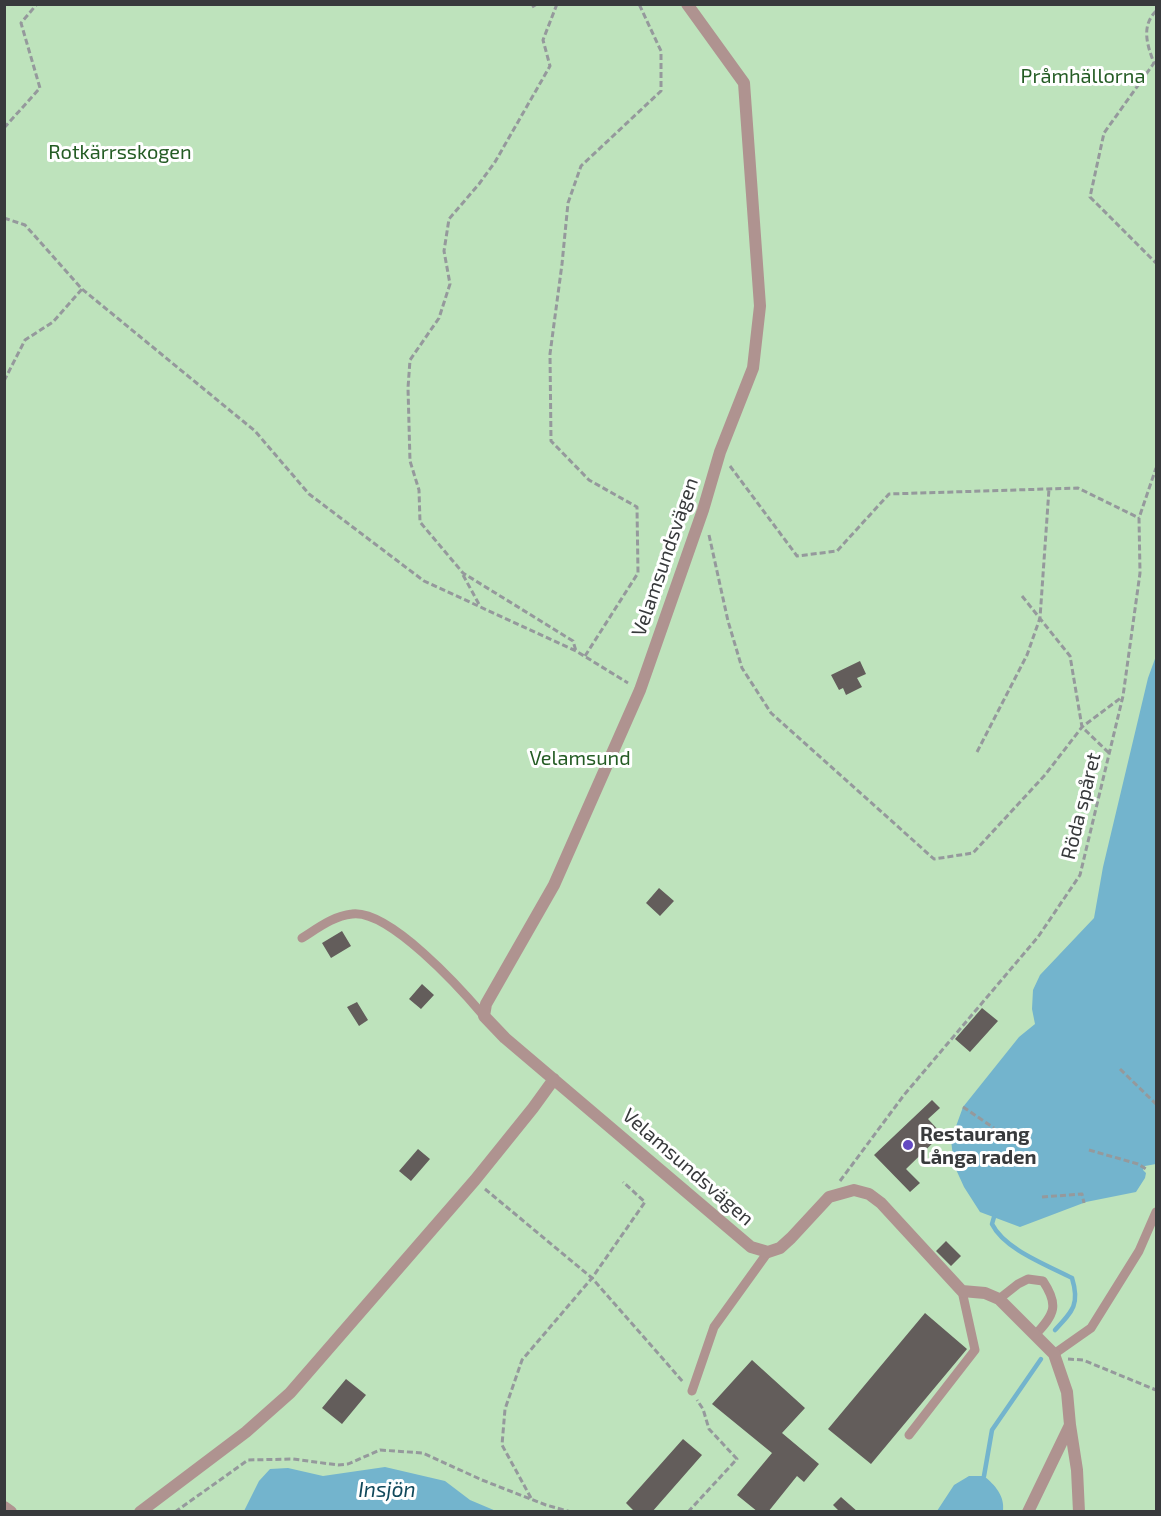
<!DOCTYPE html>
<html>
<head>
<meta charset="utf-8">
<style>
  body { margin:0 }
  #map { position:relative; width:1161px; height:1516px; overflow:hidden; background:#f1f7fb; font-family:"Exo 2",sans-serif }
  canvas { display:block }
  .frame { position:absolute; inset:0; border:6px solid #383a3c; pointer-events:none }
</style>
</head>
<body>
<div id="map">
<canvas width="1161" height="1516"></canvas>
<div class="frame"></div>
</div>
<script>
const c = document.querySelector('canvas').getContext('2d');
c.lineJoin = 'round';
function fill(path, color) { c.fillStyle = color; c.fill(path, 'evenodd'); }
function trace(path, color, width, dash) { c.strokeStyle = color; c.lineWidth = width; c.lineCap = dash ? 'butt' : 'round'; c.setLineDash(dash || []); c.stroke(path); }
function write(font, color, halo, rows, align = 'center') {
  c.font = font + ' "Exo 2",sans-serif'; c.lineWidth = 6; c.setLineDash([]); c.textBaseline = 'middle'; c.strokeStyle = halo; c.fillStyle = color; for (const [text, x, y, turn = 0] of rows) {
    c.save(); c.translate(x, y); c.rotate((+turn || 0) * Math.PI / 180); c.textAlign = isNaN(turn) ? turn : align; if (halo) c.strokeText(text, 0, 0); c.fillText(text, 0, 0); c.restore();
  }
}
const green = new Path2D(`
  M4,5H1156V1511H5Z`);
const water = new Path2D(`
  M1156,656V1164L1145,1166L1143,1170L1146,1173L1145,1178L1136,1192L1086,1202L1020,1227L980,1212L964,1187L954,1165L951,1140L963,1107L1019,1037L1035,1024L1032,1009L1033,990L1040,975L1094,918L1103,867L1148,678Z
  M385,1467L445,1481L470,1500L496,1511H244L259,1481L270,1469L288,1468L323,1476Z
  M969,1476H984C995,1485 1005,1496 1003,1511H937L954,1485Z`);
const stream = new Path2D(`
  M994,1217L992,1224C1004,1249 1047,1265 1072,1278C1080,1304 1073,1311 1055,1330
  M984,1476L992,1430L1041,1359`);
const building = new Path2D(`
  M860,661L866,674L857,678L862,687L846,695L843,688L839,690L831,675Z
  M659,888L674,901L660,916L646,903Z
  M342,931L351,946L331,958L322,943Z
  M422,984L434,995L421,1009L409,999Z
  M357,1002L368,1020L359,1026L347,1007Z
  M982,1008L998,1021L970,1052L955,1039Z
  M932,1100L940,1108L928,1119L942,1134L906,1169L920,1183L910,1192L874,1155Z
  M418,1149L430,1159L411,1181L399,1171Z
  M946,1241L961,1256L951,1266L936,1251Z
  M925,1313L967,1349L871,1464L828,1429Z
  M752,1360L805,1408L782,1433L819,1464L804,1482L797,1476L768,1512H758L737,1495L772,1453L712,1404Z
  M346,1379L366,1395L342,1424L322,1408Z
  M683,1439L702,1455L652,1512H635L626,1503Z
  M841,1497L858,1512H840L833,1505Z`);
const path = new Path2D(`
  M557,4L543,40L550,66L495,162L479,184L449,219L444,251L450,284L439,318L410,360L408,388L410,461L419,490L420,522L463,573L573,641L576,651
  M532,7L537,4
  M1156,11C1141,26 1147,45 1154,63L1104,133L1090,197L1156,263
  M4,128L40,88L21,23L37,4
  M4,218L25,225L82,289L255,431L309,494L424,581L576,651L628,683
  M4,381L25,340L53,322L82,289
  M730,466L797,556L837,551L889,494L1078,488L1139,518
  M709,535L728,621L742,668L771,713L934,859L973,853L1045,775L1082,727L1122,697
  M463,575L480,606
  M1022,596L1070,656L1082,727L1109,753
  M585,656L638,573L637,507L589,480L551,441L550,354L562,264L568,203L581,166L661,91V51L639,4
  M977,752L1027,655L1040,618L1049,489
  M1120,1069L1156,1104
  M963,1107L994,1128
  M1089,1150L1138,1164L1146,1169
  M840,1181L904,1095L1038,937L1080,875L1123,696L1140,573L1139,518L1156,468
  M485,1189L592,1278L684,1383
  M1042,1197L1082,1194L1084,1203
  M1068,1359L1083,1360L1156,1390
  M531,1498L502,1445L505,1409L522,1360L592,1278L645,1202L623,1182
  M175,1512L248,1460L293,1459L338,1465L348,1464L380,1450L423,1453L482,1480L546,1505L571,1512
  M688,1512L737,1459L709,1429L703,1409L697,1400`);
const lane = new Path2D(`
  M302,938C318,928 333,916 352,914C389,909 461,989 484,1016
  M999,1299L1018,1284L1028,1279L1043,1281C1059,1305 1055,1314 1035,1335
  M1054,1354L1091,1328L1139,1251L1156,1212
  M692,1391L714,1327L768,1252
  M909,1435L975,1350L962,1291`);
const street = new Path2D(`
  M687,4L744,83L760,306L753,368L720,452L703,510L640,690L554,885L486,1004L484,1016L505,1038L751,1247L768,1252L780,1248L791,1238L829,1197L854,1190L869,1194L881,1203L962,1291L985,1293L999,1299L1054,1354L1067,1392L1070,1425L1028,1512
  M1070,1425L1077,1470L1079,1512
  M4,1507L11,1512
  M140,1512L246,1432L290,1393L475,1180L533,1108L554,1079`);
const markers = [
  [908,1145,6,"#6349c2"]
];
const parkNames = [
  ["Pråmhällorna",1083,76],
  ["Rotkärrsskogen",120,152],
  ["Velamsund",580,758]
];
const streetNames = [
  ["Velamsundsvägen",665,557,-71],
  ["Röda spåret",1081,806,-76],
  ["Velamsundsvägen",688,1167,41]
];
const poiNames = [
  ["Restaurang",920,1134],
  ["Långa raden",920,1157]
];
const waterNames = [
  ["Insjön",387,1490]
];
fill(green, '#bee3bc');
fill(water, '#73b4cd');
trace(stream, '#73b4cd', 4.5);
fill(building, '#635d5b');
trace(path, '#95999c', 3, [6, 3]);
trace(lane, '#af9390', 9);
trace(street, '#af9390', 12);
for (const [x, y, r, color] of markers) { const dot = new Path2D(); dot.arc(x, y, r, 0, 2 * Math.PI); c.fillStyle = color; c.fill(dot); trace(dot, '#fff', 2); }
write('20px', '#245c24', '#fff', parkNames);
write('20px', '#383a3c', '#fff', streetNames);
write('bold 20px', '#383a3c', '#fff', poiNames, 'left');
write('italic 21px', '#11495b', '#fff', waterNames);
</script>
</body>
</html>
